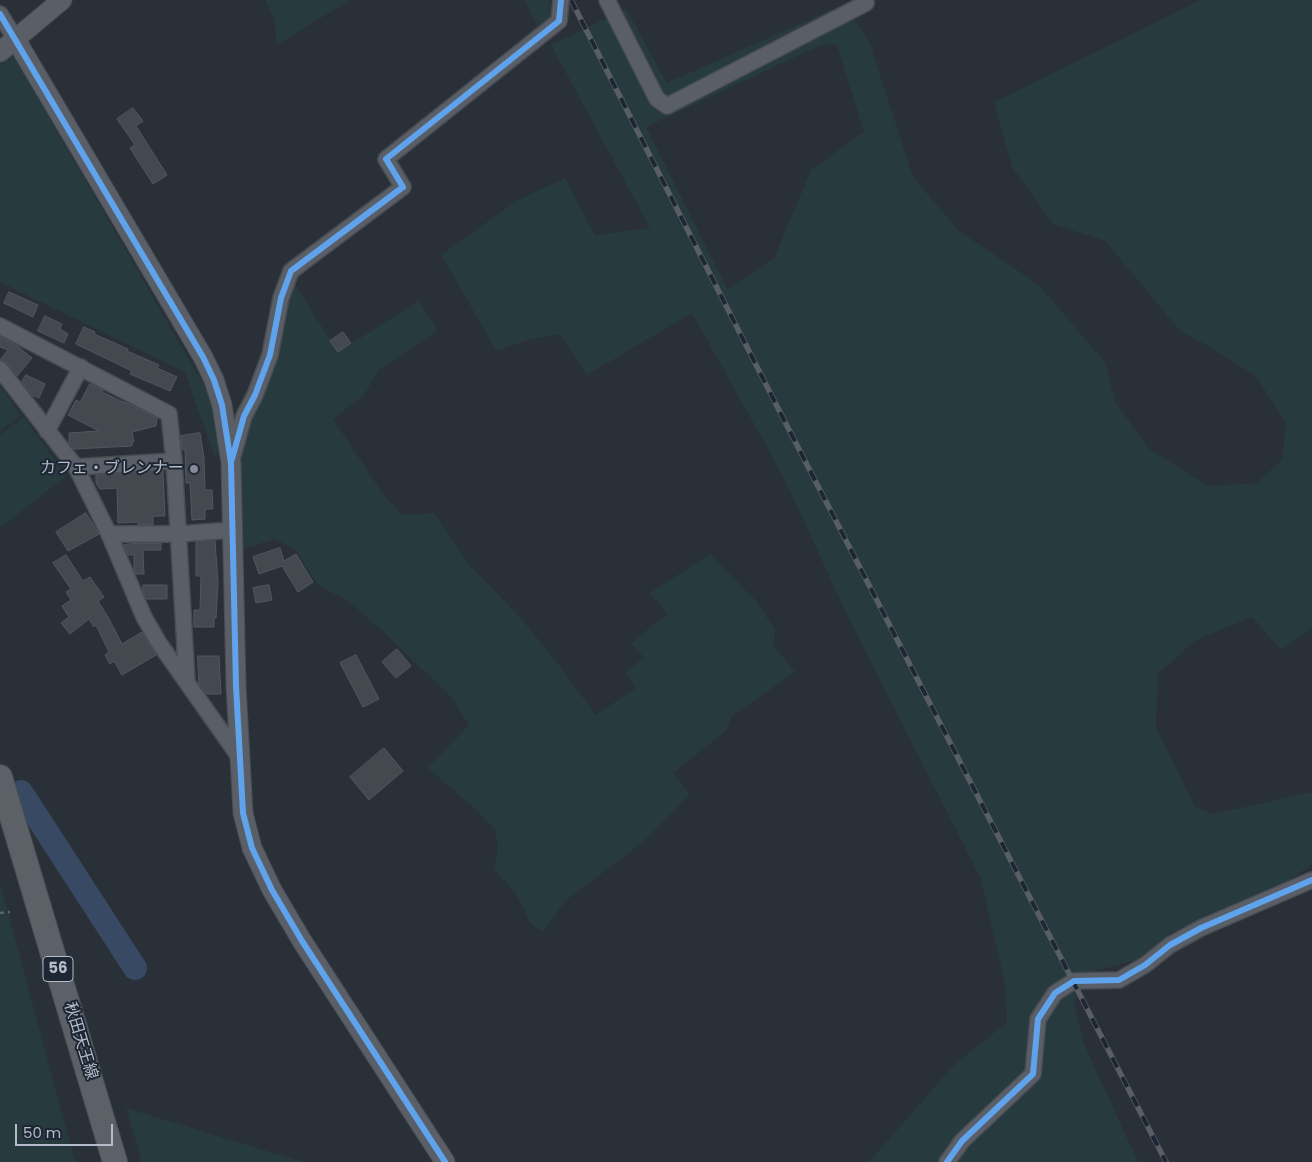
<!DOCTYPE html>
<html>
<head>
<meta charset="utf-8">
<style>
  body { margin:0 }
  #map { position:relative; width:1312px; height:1162px; overflow:hidden; background:#2a3038; font-family:Poppins,sans-serif }
  canvas { display:block }
  .scale { position:absolute; left:15px; top:1124px; width:98px; height:22px; box-sizing:border-box; border:2px solid #b4bcc9; border-top:0; padding-left:6px; font-size:15px; line-height:18px; white-space:nowrap; color:#b4bcc9; -webkit-text-stroke:4px #1d2633; paint-order:stroke }
</style>
</head>
<body>
<div id="map">
<canvas width="1312" height="1162"></canvas>
<div class="scale">50 m</div>
</div>
<script>
const c = document.querySelector('canvas').getContext('2d');
c.lineJoin = 'round';
function fill(path, color) { c.fillStyle = color; c.fill(path, 'evenodd'); }
function trace(path, color, width, dash) { c.strokeStyle = color; c.lineWidth = width; c.lineCap = dash ? 'butt' : 'round'; c.setLineDash(dash || []); c.stroke(path); }
function write(font, color, halo, rows, align = 'center') {
  c.font = font + ' Poppins,"Noto Sans JP",sans-serif'; c.lineWidth = 4; c.setLineDash([]); c.textBaseline = 'middle'; c.strokeStyle = halo; c.fillStyle = color; for (const [text, x, y, turn = 0] of rows) {
    c.save(); c.translate(x, y); c.rotate((+turn || 0) * Math.PI / 180); c.textAlign = isNaN(turn) ? turn : align; if (halo) c.strokeText(text, 0, 0); c.fillText(text, 0, 0); c.restore();
  }
}
const green = new Path2D(`
  M265,0H350L277,45L274,18Z
  M525,0H550L552,16L537,26Z
  M1201,0H1312V628L1281,650L1252,617L1196,640L1158,674L1156,727L1195,807L1213,814L1312,792V864L1286,883L1170,933L1137,960L1091,972L1074,1003L1084,1044L1138,1162H869L954,1065L1007,1022L1005,983L980,877L850,621L783,476L692,313L587,375L560,334L528,340L497,351L441,255L518,200L565,178L595,235L650,228L551,45L626,9L667,83L844,4L870,44L913,177L958,230L1039,285L1105,362L1115,401L1148,448L1209,486L1257,483L1282,460L1286,423L1256,376L1198,340L1181,332L1105,241L1053,224L1012,167L994,102ZM825,43L837,45L864,132L811,170L774,258L728,290L646,127Z
  M0,35L22,70L210,396L217,422L218,457L215,458L185,372L0,282Z
  M292,280L338,352L419,301L438,330L379,370L364,395L333,419L383,494L402,515L434,513L470,566L518,615L552,656L596,715L636,688L625,672L644,658L631,643L667,614L650,593L710,554L756,601L775,630L774,646L795,672L732,716L726,731L673,773L690,794L642,843L565,901L543,932L531,924L517,895L494,869L498,846L495,830L475,809L428,768L469,725L452,698L391,639L350,602L318,585L296,551L275,539L239,550L237,467Z
  M0,385L21,416L0,430Z
  M24,417L66,476L0,528V435Z
  M0,883L75,1162H0Z
  M126,1108L303,1162H142Z`);
const river = new Path2D(`
  M21,792L135,968`);
const building = new Path2D(`
  M133,108L143,121L136,126L167,175L153,184L130,148L135,145L117,119Z
  M9,292L38,305L33,317L4,303Z
  M45,316L62,324L60,329L68,334L64,343L38,331Z
  M84,327L95,332L94,334L128,349L127,351L159,365L157,368L177,377L170,391L130,374L132,371L76,344Z
  M343,332L351,343L338,352L330,341Z
  M0,337L16,345L32,358L17,376L7,363L0,360L8,350L0,347Z
  M26,375L45,384L39,398L32,395L22,382Z
  M90,384L103,390L102,392L125,403V402L157,418L156,426L132,432L134,442H132V446L74,449L69,443V433L99,431L68,415L76,400L80,402Z
  M200,433L204,458L205,490H212L213,509H205V519L192,520L190,483H186L185,449L182,450L181,436Z
  M163,471L165,516H153V525H138V522L118,523L117,488L100,489L96,483V475Z
  M86,513L99,534L68,551L56,532Z
  M215,541L218,582L216,618H214V627H194V610H200L201,576H196V542Z
  M138,543H161V550H143L144,574H136L134,568V555H128L124,545Z
  M280,548L284,561L296,554L313,582L298,592L282,566L259,574L253,557Z
  M66,555L83,581L90,577L104,597L98,601L109,619L122,644L142,632L156,655L122,675L114,661L110,664L105,655L109,652L96,625L94,627L89,619L70,634L61,623L69,617L62,606L71,600L66,592L71,589L53,563Z
  M143,585H167V599H147L143,592Z
  M269,585L272,600L256,603L253,588Z
  M397,649L411,666L396,678L382,662Z
  M356,655L379,699L363,707L340,663Z
  M198,656H219L221,694H206L199,684Z
  M384,748L403,771L369,800L350,777Z`);
const path = new Path2D(`
  M0,913L10,912`);
const minor = new Path2D(`
  M607,0L657,99L667,106L866,3
  M0,14L16,40
  M0,326L169,414L174,461L187,681
  M0,369L76,467L109,534L144,617L159,643L240,758
  M47,431L81,367
  M232,459L244,416L255,395L270,355L281,298L291,271L403,187L386,159L559,21L561,0
  M76,467L174,461
  M109,534H179L232,530
  M947,1162L962,1141L1033,1074L1038,1019L1055,993L1074,981L1119,980L1145,965L1170,945L1201,928L1312,880`);
const tertiary = new Path2D(`
  M16,40L203,357L214,380L222,405L231,463L236,686L243,813L252,848L272,890L302,941L445,1162
  M0,52L62,0`);
const primary = new Path2D(`
  M0,777L115,1162`);
const rail = new Path2D(`
  M571,0L784,420L1166,1162`);
const cycleway = new Path2D(`
  M0,14L203,357L214,380L222,405L231,463L236,686L243,813L252,848L272,890L302,941L445,1162
  M232,459L244,416L255,395L270,355L281,298L291,271L403,187L386,159L559,21L561,0
  M947,1162L962,1141L1033,1074L1038,1019L1055,993L1074,981L1119,980L1145,965L1170,945L1201,928L1312,880`);
const markers = [
  [194,469,5,"#848b96"]
];
const shields = [
  [58,969,30]
];
const shieldNames = [
  ["56",58,969]
];
const poiNames = [
  ["カフェ・ブレンナー",184,469]
];
const streetNames = [
  ["秋田天王線",80,1041,73]
];
fill(green, '#273a3e');
trace(river, '#384963', 24);
fill(building, '#444950');
trace(building, '#52575f', 1);
trace(minor, '#484c53', 18);
trace(tertiary, '#484c53', 21);
trace(primary, '#484c55', 26);
trace(path, '#5d636a', 2.5, [4, 4]);
trace(minor, '#5a5e66', 15);
trace(tertiary, '#5a5e66', 19);
trace(primary, '#5c6168', 24);
trace(rail, '#595d64', 5.5);
trace(rail, '#1d2633', 4, [11]);
trace(cycleway, '#60a3ed', 6);
for (const [x, y, r, color] of markers) { const dot = new Path2D(); dot.arc(x, y, r, 0, 2 * Math.PI); c.fillStyle = color; c.fill(dot); trace(dot, '#1d2633', 2); }
for (const [x, y, w] of shields) { const box = new Path2D(); box.roundRect(x - w / 2, y - 12.5, w, 25, 4); c.fillStyle = '#1d2633'; c.fill(box); trace(box, '#b4bcc9', 1); }
write('bold 15px', '#b4bcc9', null, shieldNames);
write('16px', '#b4bcc9', '#1d2633', poiNames, 'right');
write('16px', '#b4bcc9', '#1d2633', streetNames);
</script>
</body>
</html>
